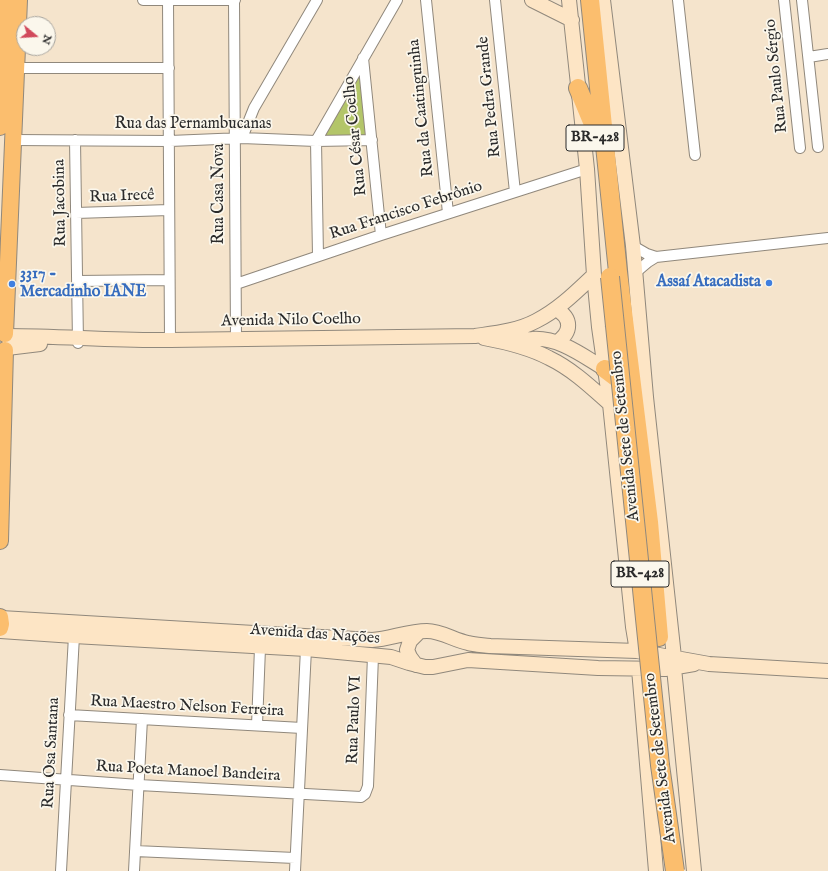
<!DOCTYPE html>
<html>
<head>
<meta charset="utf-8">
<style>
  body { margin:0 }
  #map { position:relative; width:828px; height:871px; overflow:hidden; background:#f5e4cc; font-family:"IM FELL English",serif }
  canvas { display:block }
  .north { position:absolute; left:16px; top:16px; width:40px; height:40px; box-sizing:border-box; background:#fbf7ec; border:1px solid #a8a59f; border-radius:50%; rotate:108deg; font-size:11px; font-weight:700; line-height:16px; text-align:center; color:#2b2b2b }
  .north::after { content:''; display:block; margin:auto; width:14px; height:18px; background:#d1495b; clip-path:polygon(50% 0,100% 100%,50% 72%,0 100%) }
</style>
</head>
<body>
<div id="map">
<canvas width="828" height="871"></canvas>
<div class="north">N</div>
</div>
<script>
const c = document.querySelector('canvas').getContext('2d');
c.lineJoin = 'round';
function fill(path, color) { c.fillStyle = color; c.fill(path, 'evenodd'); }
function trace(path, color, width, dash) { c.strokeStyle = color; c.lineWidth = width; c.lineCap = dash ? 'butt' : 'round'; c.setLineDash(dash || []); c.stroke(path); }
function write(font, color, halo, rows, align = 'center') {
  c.font = font + ' "IM FELL English",serif'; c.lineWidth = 3.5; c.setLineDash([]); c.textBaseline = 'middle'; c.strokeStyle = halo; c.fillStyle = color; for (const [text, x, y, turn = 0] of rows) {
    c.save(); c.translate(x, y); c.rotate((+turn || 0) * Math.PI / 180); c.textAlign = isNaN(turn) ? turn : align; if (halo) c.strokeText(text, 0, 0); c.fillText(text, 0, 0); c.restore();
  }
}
const green = new Path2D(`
  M361,64L367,136L319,140Z`);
const street = new Path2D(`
  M143,0H235
  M168,0L170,340
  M234,0L236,339
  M426,0L448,213
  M495,0L515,192
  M678,0L695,155
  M784,0L800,148
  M802,0L818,147
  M809,57L828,54
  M363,58L381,235
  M17,68H169
  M242,138L254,108L317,0
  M13,140L170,141L242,138L316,141L372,140
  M75,140L78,343
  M76,213L169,210
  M633,246L647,254L656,257L828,238
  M318,256L316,141L397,0
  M635,273L648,262L656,257
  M77,281L169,280
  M236,284L381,235L587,169
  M69,715L302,728
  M257,725L260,648
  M0,775L139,785L361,797L365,794L368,786L373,656
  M135,851L295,858
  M61,871L74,636
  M134,871L142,719
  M295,871L306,649`);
const secondary = new Path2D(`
  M532,0L572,20
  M569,0L587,169L594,275L599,327L610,404L633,627L637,651
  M603,0L633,246L646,397L674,657
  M556,309C572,318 572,332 557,342
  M7,336C62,336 116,341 170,340C272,339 374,338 475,336C496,333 517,331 536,321C558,310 576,292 594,275
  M484,338C506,342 528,347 549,358C572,369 591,387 610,404
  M510,342C517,341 525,339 532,339C559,337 583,356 605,369
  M7,348L40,344
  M1,618L372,640C390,639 408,631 427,631C441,631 454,640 468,643C475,645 483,645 490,646L637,651L709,664L828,671
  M0,631L74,636L306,649L391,657L409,663L425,667H433L468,660L598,668L665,669L694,664
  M416,665L410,657L407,650L410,641L419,632
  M674,668L694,871
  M639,669L656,871`);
const primary = new Path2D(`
  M0,127L5,0
  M5,334L19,0
  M0,541L5,350
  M0,617L1,624L0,628`);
const highway = new Path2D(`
  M590,0L618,272L649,522L659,637
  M578,88L593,124
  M605,369L621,381`);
const highwayBridge = new Path2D(`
  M610,277L660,765L675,871`);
const markers = [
  [769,283,4,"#3f7fe0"],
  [12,284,4,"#3f7fe0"]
];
const shields = [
  [595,138,58],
  [640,574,58]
];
const shieldNames = [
  ["BR-428",595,138],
  ["BR-428",640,574]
];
const streetNames = [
  ["Rua Paulo Sérgio",777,76,-96],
  ["Rua Pedra Grande",490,97,-96],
  ["Rua da Caatinguinha",422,108,-96],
  ["Rua das Pernambucanas",193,125],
  ["Rua César Coelho",356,136,-96],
  ["Rua Casa Nova",220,194,-90],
  ["Rua Irecê",122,197,-2],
  ["Rua Jacobina",61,203,-91],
  ["Rua Francisco Febrônio",406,211,-18],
  ["Avenida Nilo Coelho",291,321,-1],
  ["Avenida Sete de Setembro",626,436,-96],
  ["Avenida das Nações",315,635,4],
  ["Rua Maestro Nelson Ferreira",187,707,3],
  ["Rua Paulo VI",355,720,-88],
  ["Rua Osa Santana",52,753,-87],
  ["Avenida Sete de Setembro",661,758,-97],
  ["Rua Poeta Manoel Bandeira",188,772,3]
];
const shopNames = [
  ["3317 -",20,275],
  ["Mercadinho IANE",20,293],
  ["Assaí Atacadista",761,283,"right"]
];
fill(green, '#b3c569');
trace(street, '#90887c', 12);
trace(secondary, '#90887c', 16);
trace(primary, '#90887c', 18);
trace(highway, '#90887c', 20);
trace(street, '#fff', 10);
trace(secondary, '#fde5c5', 14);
trace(primary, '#fbbe6e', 16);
trace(highway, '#fbbe6e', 18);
trace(highwayBridge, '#90887c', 20, []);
trace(highwayBridge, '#fbbe6e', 18);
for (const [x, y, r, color] of markers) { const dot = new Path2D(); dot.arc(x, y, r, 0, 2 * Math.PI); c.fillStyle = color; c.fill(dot); trace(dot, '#fbf7ec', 1.5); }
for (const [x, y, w] of shields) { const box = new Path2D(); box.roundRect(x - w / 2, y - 13, w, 26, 3); c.fillStyle = '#fbf7ec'; c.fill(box); trace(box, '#2b2b2b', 1); }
write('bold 15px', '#2b2b2b', null, shieldNames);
write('16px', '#2b2b2b', '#fbf7ec', streetNames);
write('bold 16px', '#366cbe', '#fbf7ec', shopNames, 'left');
</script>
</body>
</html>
